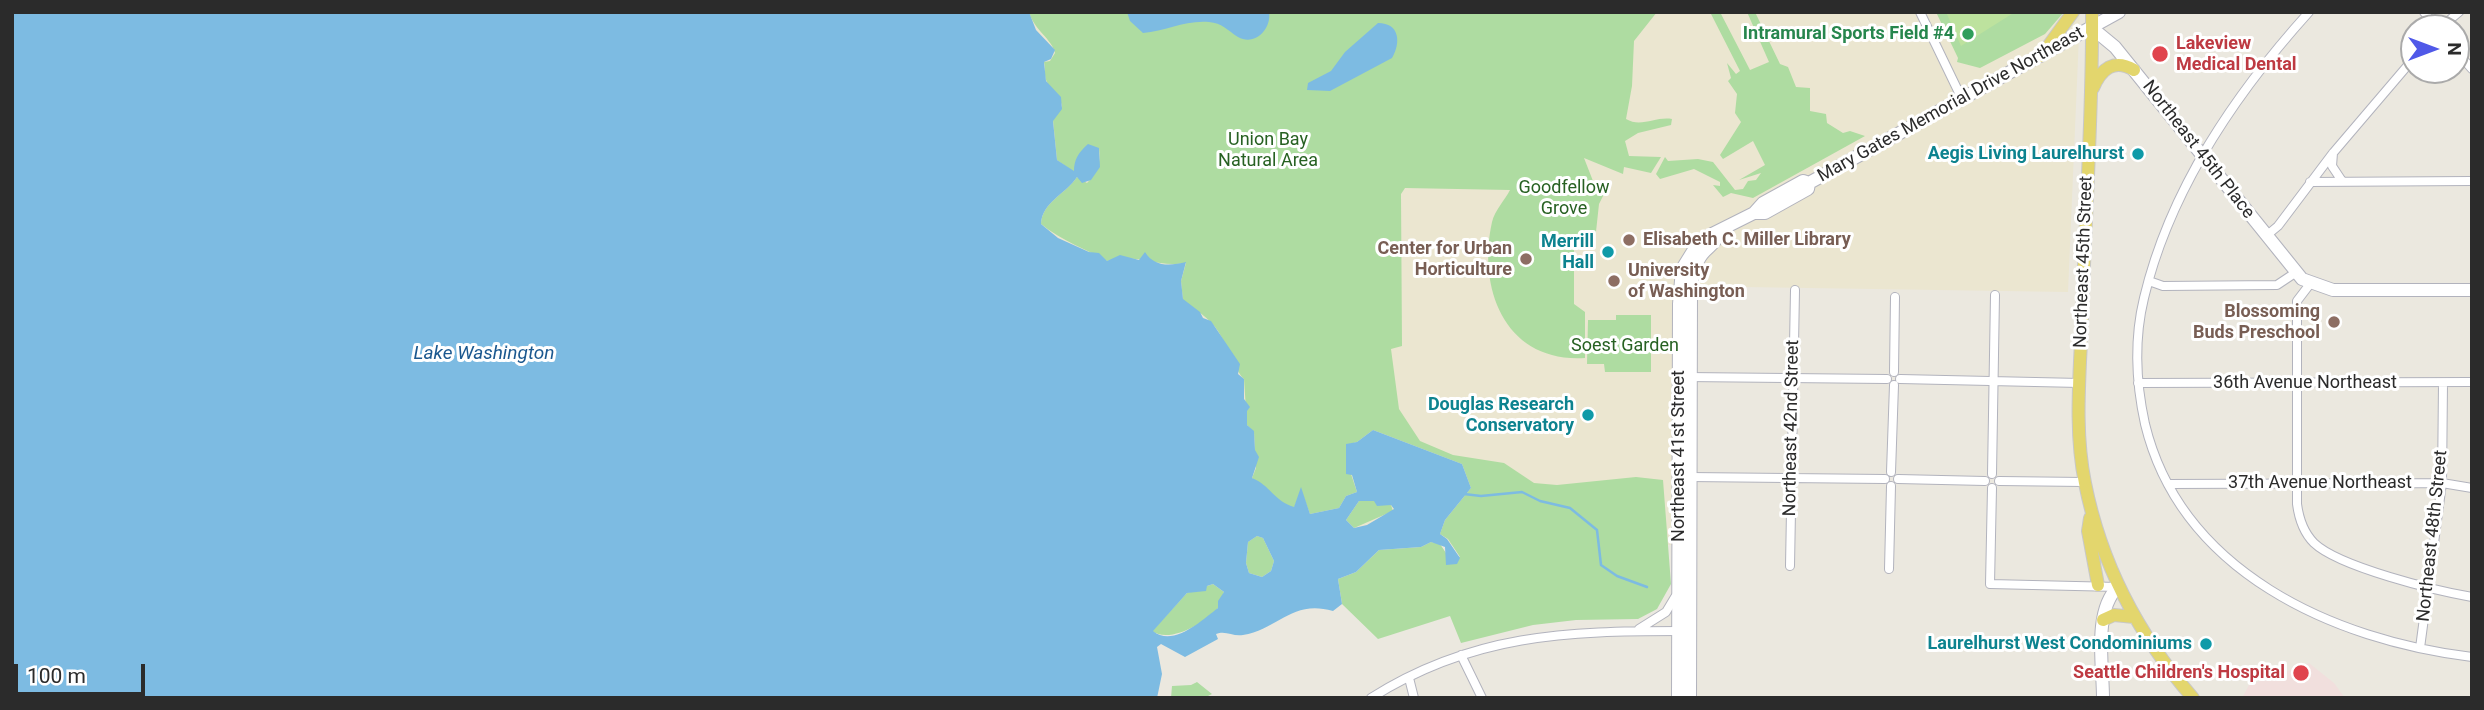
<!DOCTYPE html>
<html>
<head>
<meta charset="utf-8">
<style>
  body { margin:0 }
  #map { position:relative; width:2484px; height:710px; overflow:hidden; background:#ebe8df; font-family:Roboto,sans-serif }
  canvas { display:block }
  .frame { position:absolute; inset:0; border:14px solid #2b2b2b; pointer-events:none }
  .north { position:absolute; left:2400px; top:14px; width:70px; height:70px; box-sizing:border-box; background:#fff; border:2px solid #aaa; border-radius:50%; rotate:90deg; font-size:19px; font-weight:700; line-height:28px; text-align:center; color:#2b2b2b }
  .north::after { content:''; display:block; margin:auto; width:24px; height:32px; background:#5059e8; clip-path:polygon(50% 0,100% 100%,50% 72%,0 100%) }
  .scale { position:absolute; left:14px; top:664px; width:131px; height:32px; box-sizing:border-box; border:4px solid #2b2b2b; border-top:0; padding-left:9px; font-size:21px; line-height:24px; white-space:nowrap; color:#2b2b2b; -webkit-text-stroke:5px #fff; paint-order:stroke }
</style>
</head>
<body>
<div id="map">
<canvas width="2484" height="710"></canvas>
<div class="frame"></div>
<div class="north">N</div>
<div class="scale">100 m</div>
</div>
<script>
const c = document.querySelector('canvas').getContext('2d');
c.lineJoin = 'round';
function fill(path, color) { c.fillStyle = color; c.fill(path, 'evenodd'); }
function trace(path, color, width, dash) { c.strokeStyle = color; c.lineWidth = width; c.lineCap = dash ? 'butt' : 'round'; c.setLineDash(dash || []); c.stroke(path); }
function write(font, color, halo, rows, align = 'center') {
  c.font = font + ' Roboto,sans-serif'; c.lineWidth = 6; c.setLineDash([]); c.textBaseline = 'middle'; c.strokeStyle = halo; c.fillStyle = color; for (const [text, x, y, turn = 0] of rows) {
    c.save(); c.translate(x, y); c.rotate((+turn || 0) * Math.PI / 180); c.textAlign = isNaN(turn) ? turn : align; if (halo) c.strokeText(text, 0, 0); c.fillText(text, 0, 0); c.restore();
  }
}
const education = new Path2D(`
  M1028,12H2080L2068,292L1678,286L1674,545H1160L1047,274L1035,29Z`);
const medical = new Path2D(`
  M2309,663L2334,683L2345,698H2242L2249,685Z`);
const green = new Path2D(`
  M1029,12H1657L1634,41L1632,86L1626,119C1641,128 1656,116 1672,119L1671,125L1638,133L1625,141L1629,156L1661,157L1651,173L1624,167L1623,174L1584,158L1593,181L1604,194L1599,204L1595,241L1574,240V304L1585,312V358C1506,363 1477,290 1492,222C1495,210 1505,200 1510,190L1405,188L1401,194L1402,346L1391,349L1399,409L1420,441L1453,455L1504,463L1534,483L1557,485L1636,477L1663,480L1671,584L1657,609L1638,619L1576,620L1533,625L1461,643L1450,616L1378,639L1342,604L1338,579L1356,572L1379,550L1421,547L1431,542L1440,544L1446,553L1460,557L1448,539L1440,534L1445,520L1471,488L1462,464L1373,430L1357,442L1346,445L1348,465L1357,492L1346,496L1339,508L1310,514L1301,490L1294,508L1281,503L1252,478L1256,468L1254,432L1247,425L1244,379C1236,372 1226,343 1218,331C1209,317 1195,310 1183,300L1181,281L1186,263C1154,268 1141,253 1107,261C1086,249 1062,241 1041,224C1042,202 1066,194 1077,177L1087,183C1098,172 1101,164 1099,148L1074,172L1057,160L1053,120L1062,106C1058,88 1056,97 1048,84C1043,76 1046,69 1044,62L1050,61L1055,53C1052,39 1034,30 1029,12Z
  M1710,12H1720L1750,70L1769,62L1747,12H1755L1780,64L1788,67L1796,87L1810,88V111L1826,114L1827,123L1843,133L1850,131L1865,136L1753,198L1731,193L1723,197L1713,185L1720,186V182L1694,169L1660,179L1656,174L1665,157L1668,161L1698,159L1713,162L1735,190L1743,189L1748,181L1756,180L1761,173L1739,180L1765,165L1753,141L1723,159L1720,155L1741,122L1735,113L1737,94L1728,81L1731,78L1727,63L1736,74L1740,71Z
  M1936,12H2064L2045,34L1980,68L1957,62L1958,58Z
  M1616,315H1651V372H1605L1604,364H1587L1588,320H1616Z
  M1374,500L1391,505L1393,511L1354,528L1346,520L1359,501Z
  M1257,536L1263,538L1274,561L1271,571L1262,577L1249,573L1246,563L1248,542Z
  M1213,584L1224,592C1222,597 1221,605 1218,608C1206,623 1169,644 1152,631L1187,593Z
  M1197,682L1212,694L1204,698H1171L1172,686L1191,685Z`);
const pitch = new Path2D(`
  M1946,12H2015L1961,46Z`);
const water = new Path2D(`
  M12,12H1029L1036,30L1055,50L1051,59L1044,62L1046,81L1061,97L1062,109L1053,121L1057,160L1074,171C1074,160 1078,153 1088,144L1099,148L1100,167L1091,180L1082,183L1077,177C1066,194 1042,202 1041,224L1058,238L1089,252L1099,253L1107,261L1120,255L1139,260L1145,252C1154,267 1170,266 1186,262L1181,281L1183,299L1200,312L1203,318L1211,321L1240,364L1238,374L1244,379V399L1250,407L1247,411V425L1254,431L1255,450L1259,457L1252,478C1270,485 1274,501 1294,507L1301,487L1310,514L1339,508L1346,496L1357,492L1352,475L1346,474V444L1357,442L1373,430L1462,464L1471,488L1445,520L1440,534L1447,539L1460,558L1457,564L1446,565L1445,547L1431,542L1421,547L1379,550L1356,572L1338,579L1342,604L1333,611C1292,599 1279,629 1243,635C1233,637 1226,630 1216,634L1218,639L1185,657L1161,644L1157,647L1162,674L1157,698H12ZM1359,501H1374L1377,506L1391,505L1394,509L1367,525L1354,528L1346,520ZM1257,536L1263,538L1274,561L1271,571L1262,577L1249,573L1246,563L1248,542ZM1213,584L1224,592L1218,601V608C1202,620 1173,648 1153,631L1187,593L1206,591L1207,586Z
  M1127,12H1269C1272,28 1255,47 1238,37C1227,30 1222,23 1209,22C1185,20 1166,31 1143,33L1130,21Z
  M1378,23C1400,23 1401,43 1392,58L1330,91L1307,90L1308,83L1331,71L1345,52Z`);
const stream = new Path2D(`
  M1464,494L1481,496L1522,492L1540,501L1570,508L1597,530L1601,565L1617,576L1647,587`);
const street = new Path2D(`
  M1920,12L1962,99
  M2309,12C2235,94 2170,189 2144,298C2134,339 2136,383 2145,424C2181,572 2333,640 2472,657
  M2424,12L2437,28
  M2440,28L2459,12
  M2456,51L2472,69
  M2333,153L2332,166L2342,181
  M2310,182L2472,181
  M2266,236L2278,226L2333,153L2414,58
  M2149,281L2163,286L2277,285L2295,273
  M2310,284L2297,301V504C2299,519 2304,533 2314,543C2339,567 2437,591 2472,597
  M1894,372L1895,297
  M1686,377L1887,379
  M1900,379L2080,383
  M2138,383L2472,382
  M1891,472L1894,385
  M1992,474L1995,295
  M1689,477L1885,479
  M1898,479L1985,481
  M1999,481L2084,482
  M2168,484L2442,483L2472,488
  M1992,488L1990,584L2118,587
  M1790,566L1795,290
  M1889,569L1891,486
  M1639,629L1666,612L1675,597
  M2420,648L2442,483L2443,383
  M1461,655L1482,698
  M1409,678L1414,698
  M1371,698C1472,634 1567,631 1681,631`);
const secondary = new Path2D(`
  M2092,28L2115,47L2302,279L2333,290H2472
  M1754,213H1765L1808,189L1809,183L2119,12
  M1678,698L1679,304L1682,269L1700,240L1754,213L1763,203L1803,181L1809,183
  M1690,698L1691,290C1692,276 1695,261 1705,251C1712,244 1716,242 1719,233
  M2103,698C2103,665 2093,611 2118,587`);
const primary = new Path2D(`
  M2092,12C2093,114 2085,217 2082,319C2080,373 2074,430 2085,483C2101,564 2139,636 2193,698
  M2041,56L2073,12
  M2093,88C2101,69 2114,58 2134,70
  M2090,518L2088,531L2098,585
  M2103,620L2114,615L2134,617`);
const markers = [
  [1968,34,7,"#2e9e5b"],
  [2160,54,9,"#e0444e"],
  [2138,154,7,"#0f9aa8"],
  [1629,240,7,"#8d6e63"],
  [1608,252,7,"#0f9aa8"],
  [1526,259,7,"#8d6e63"],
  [1614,281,7,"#8d6e63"],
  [2334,322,7,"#8d6e63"],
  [1588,415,7,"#0f9aa8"],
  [2206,644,7,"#0f9aa8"],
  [2301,673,9,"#e0444e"]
];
const leisureNames = [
  ["Intramural Sports Field #4",1954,34]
];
const healthNames = [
  ["Lakeview",2176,44],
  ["Medical Dental",2176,65],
  ["Seattle Children's Hospital",2285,673,"right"]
];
const streetNames = [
  ["Mary Gates Memorial Drive Northeast",1951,105,-29],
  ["Northeast 45th Place",2198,150,52],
  ["Northeast 45th Street",2084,262,-88],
  ["36th Avenue Northeast",2305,383],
  ["Northeast 42nd Street",1792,428,-89],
  ["Northeast 41st Street",1679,456,-90],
  ["37th Avenue Northeast",2320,483],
  ["Northeast 48th Street",2433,536,-84]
];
const parkNames = [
  ["Union Bay",1268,140],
  ["Natural Area",1268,161],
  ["Goodfellow",1564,188],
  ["Grove",1564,209],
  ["Soest Garden",1625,346]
];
const cultureNames = [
  ["Aegis Living Laurelhurst",2124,154],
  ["Merrill",1594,242],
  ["Hall",1594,263],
  ["Douglas Research",1574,405],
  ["Conservatory",1574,426],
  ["Laurelhurst West Condominiums",2192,644]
];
const educationNames = [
  ["Elisabeth C. Miller Library",1643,240],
  ["Center for Urban",1512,249,"right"],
  ["Horticulture",1512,270,"right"],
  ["University",1628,271],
  ["of Washington",1628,292],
  ["Blossoming",2320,312,"right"],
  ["Buds Preschool",2320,333,"right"]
];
const waterNames = [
  ["Lake Washington",484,354]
];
fill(education, '#ebe6d0');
fill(medical, '#f1dfdd');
fill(green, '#aedca1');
fill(pitch, '#bde29e');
fill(water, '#7dbbe2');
trace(stream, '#7dbbe2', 2.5);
trace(street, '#b2b3bd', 10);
trace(secondary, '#b2b3bd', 14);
trace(primary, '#c8c8c8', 14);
trace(street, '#fff', 8);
trace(secondary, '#fff', 12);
trace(primary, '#e3d66d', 12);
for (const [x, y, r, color] of markers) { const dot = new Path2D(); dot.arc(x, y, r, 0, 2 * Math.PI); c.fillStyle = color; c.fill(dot); trace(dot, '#fff', 2.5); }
write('bold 18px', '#27864d', '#fff', leisureNames, 'right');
write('bold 18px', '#be3a42', '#fff', healthNames, 'left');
write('18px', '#2b2b2b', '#fff', streetNames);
write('18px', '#276122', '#fff', parkNames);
write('bold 18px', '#0d838f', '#fff', cultureNames, 'right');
write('bold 18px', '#785e54', '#fff', educationNames, 'left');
write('italic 19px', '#1b588f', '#fff', waterNames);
</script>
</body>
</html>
